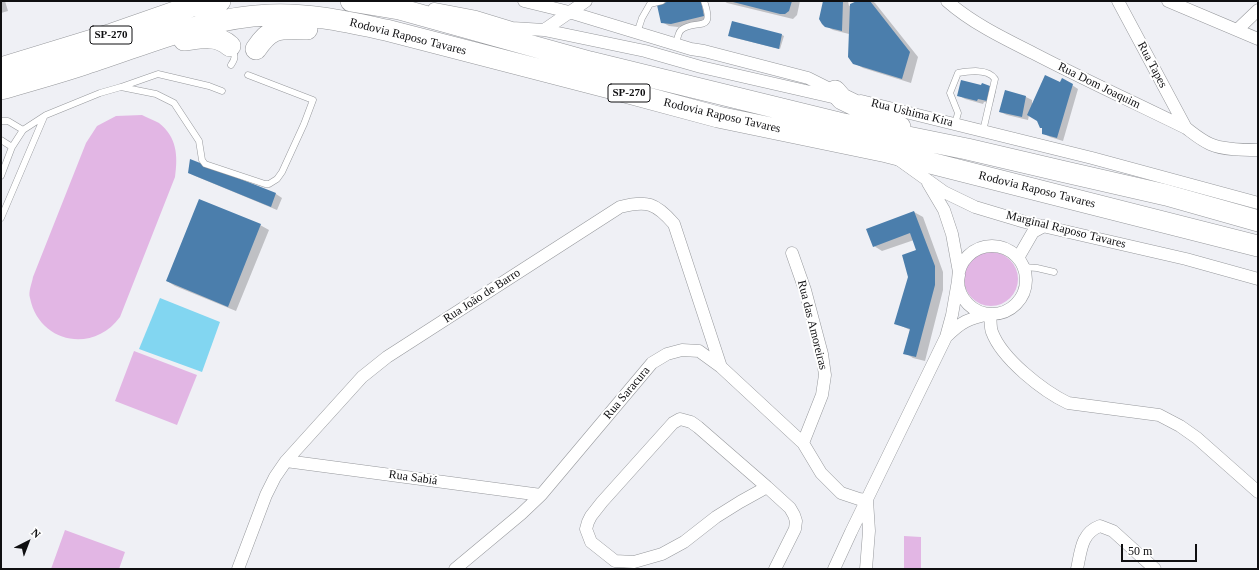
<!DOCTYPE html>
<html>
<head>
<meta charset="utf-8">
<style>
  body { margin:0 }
  #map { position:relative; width:1259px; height:570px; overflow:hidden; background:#eff0f5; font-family:Georgia,serif }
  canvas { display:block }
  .frame { position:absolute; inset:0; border:2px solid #0f0f11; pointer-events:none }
  .north { position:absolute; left:8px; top:522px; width:40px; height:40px; -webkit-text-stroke:3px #fff; paint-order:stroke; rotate:42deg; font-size:11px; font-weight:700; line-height:16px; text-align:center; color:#0f0f11 }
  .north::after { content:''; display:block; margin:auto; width:14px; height:18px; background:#0f0f11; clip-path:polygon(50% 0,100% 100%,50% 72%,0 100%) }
  .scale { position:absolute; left:1121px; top:544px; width:76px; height:18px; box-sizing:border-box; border:2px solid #0f0f11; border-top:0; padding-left:5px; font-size:12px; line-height:14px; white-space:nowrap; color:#0f0f11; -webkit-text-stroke:3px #fff; paint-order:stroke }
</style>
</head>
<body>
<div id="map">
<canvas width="1259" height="570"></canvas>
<div class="frame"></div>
<div class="north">N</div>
<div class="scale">50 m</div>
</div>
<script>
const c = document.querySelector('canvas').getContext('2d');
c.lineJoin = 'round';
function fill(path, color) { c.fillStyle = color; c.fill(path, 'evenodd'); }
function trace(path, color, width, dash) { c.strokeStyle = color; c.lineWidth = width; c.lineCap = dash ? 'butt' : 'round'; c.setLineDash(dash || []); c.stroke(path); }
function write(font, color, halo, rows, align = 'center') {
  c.font = font + ' Georgia,serif'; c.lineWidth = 4; c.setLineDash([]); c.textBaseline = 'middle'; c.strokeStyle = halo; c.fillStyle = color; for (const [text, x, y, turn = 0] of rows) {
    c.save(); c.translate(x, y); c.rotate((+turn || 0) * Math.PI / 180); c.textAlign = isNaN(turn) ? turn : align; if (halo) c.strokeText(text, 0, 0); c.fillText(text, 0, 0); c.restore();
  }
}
const green = new Path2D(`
  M142,115C147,118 154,120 159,123C177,137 178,156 175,177L120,317C93,354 39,343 30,298C28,292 32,283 33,277L86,143L97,126L116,116Z
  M964 279a27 27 0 1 1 54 0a27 27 0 1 1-54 0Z
  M134,351L197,375L177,425L115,401Z
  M65,530L125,552L119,569H51Z
  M904,536L921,537V569H904Z`);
const water = new Path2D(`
  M160,298L220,322L202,372L139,349Z`);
const shadow = new Path2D(`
  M1,1H5L8,11L1,13Z
  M673,1H706L709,19L678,27L669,26L662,22Z
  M724,1H800L797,15L793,19L727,3Z
  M817,1H848L849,6L859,1H872L875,3L918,57L911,83L863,68L854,63L849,34L833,30L826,26L824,2Z
  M733,22L782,35L784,36L780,49L731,37Z
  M1063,79L1078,89L1063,141L1050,137L1043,133V128L1038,120L1029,115L1028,120L1007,115L1000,112L1006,91L1026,97L1032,100V106L1060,83Z
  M982,84L996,91L993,103L984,102L983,104L965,99L958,95L981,86Z
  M191,161L276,194L282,198L277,210L195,176L189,173Z
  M914,212L923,217L943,272V290L925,361L913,358L905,353L910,330L895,323L918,251L914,240L882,251L874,246Z
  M260,225L269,230L236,311L175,286L167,281Z`);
const building = new Path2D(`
  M670,1H701L704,16L671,24L661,23L657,5Z
  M729,1H792L789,11L785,14H780Z
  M823,1H843L842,31L825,27L822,24L819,19Z
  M857,1H870L910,52L902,79L853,64L848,57L850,4Z
  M732,21L782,34L779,49L728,36Z
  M1045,75L1060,82L1062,78L1073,84L1057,138L1042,134V128H1040L1037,121L1027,115Z
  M961,80L981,85L982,83L990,86L987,101L978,99L977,101L957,96Z
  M1005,90L1026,96L1022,117L999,112Z
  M190,159L276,193L271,207L188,173Z
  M199,199L261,224L228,307L166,281Z
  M914,211L935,266V285L916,357L903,354L910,329L894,324L908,277L902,255L916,250L910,233L873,247L866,229Z`);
const lane = new Path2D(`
  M637,33L642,18L650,4L662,1
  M676,44C677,40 678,33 681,30C695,18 716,35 704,1
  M231,65C235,59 236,56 232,49
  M121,87L156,94L174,103L199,141L202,160L205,164L265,184H269L277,179L282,172L304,124L313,100L248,75
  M1,121H8L23,130
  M955,124L958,113L950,93L958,73C969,71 988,68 995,79L983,131
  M1,140L12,147
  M1,176L12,147L23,130L46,115L100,93L121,87L158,74L209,86L222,91
  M1,218L44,117
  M1023,267L1037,268L1054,272`);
const street = new Path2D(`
  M524,1L569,12L691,49L704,51L808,78L840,94
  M947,1C972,23 1003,38 1033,53C1083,79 1135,103 1186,128C1194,134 1201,140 1210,144C1223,150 1244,150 1258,150
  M1118,1L1186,128
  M1168,1L1258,39
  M434,9L476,17L512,28L544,30L586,1
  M544,30L645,51L701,67L841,99
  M1237,30L1258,10
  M861,101L1092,158L1258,203
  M898,159L944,192L975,207L1025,222L1186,259L1258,279
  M928,183L944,210L952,234L959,272
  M958 280a34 34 0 1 1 68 0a34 34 0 1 1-68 0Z
  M792,253L805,290L822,354L825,375L822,395L803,443
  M1018,258L1033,232L1044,226
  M946,337C962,321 968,319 990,314C991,320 990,327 992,332C1002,359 1043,391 1068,403L1159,415L1180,426L1197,438L1258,492
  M286,461L541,495
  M767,487L740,502L716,517L684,542L662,554L634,562L615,561L591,542L586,529L588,522L591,516L602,502L673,423L680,419L691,422L698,427L767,487L790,508L794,515L796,521L795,529L775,569
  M238,569L266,495L275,477L286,461L362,377L387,357L620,207C647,200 656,203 674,224L721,367
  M455,569L521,514L541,495L652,363L667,354L682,350L699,351L721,367L803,443L821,473L841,493L859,499L867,500L869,531L866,569
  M834,569L851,532L946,337L952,315L959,275
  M1077,569C1081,551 1081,533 1100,526L1113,531L1155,569`);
const highway = new Path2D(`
  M351,1L399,9L590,62L839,123L967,149L1061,171L1166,195L1258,221
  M184,40C201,38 217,34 230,46
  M256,49C272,25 280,29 307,29
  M1,68L112,34L192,6L209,4L220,1
  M1,89C29,81 58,73 85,64C145,45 206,17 269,15C309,13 348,22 386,30L614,89L718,117L887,152L1258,246
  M835,91L842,99L900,127`);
const shields = [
  [111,35,42],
  [629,93,42]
];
const shieldNames = [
  ["SP-270",111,35],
  ["SP-270",629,93]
];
const streetNames = [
  ["Rodovia Raposo Tavares",408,37,14],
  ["Rua Tapes",1152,65,62],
  ["Rua Dom Joaquim",1099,86,26],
  ["Rua Ushima Kira",912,113,14],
  ["Rodovia Raposo Tavares",722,116,13],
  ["Rodovia Raposo Tavares",1037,190,14],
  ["Marginal Raposo Tavares",1066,230,14],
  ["Rua João de Barro",482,296,-33],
  ["Rua das Amoreiras",812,325,76],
  ["Rua Saracura",627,393,-50],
  ["Rua Sabiá",413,478,8]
];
fill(green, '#e2b6e4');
fill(water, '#82d6f1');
fill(shadow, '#0003');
fill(building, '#4b7eac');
trace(lane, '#96989c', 7);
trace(street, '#96989c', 13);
trace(highway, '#96989c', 22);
trace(lane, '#fff', 6);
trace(street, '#fff', 12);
trace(highway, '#fff', 21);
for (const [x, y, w] of shields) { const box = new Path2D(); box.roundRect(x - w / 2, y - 9, w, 18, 3); c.fillStyle = '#fff'; c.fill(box); trace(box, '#0f0f11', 1); }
write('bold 11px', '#0f0f11', null, shieldNames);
write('12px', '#0f0f11', '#fff', streetNames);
</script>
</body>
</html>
